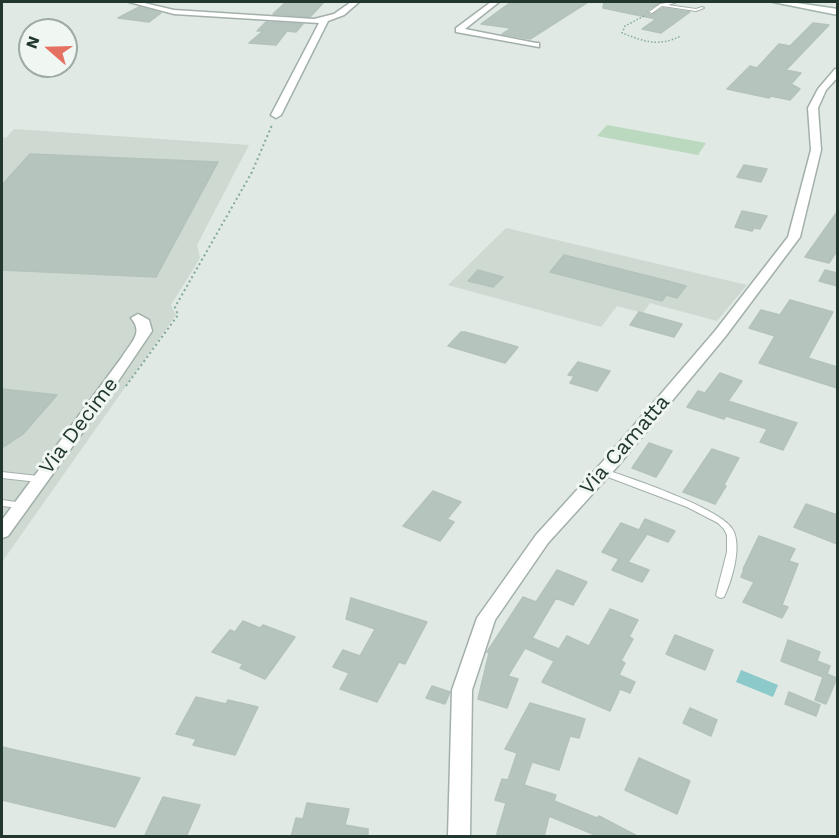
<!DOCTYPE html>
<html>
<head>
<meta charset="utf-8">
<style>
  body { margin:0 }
  #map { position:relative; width:839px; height:838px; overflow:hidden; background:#e0e9e4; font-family:"Work Sans",sans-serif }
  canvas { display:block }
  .frame { position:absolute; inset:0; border:3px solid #22382f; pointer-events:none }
  .north { position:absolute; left:18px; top:18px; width:60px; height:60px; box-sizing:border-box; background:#f0f6f2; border:2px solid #9eaaa4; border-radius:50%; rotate:290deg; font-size:16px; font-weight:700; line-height:24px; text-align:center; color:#22382f }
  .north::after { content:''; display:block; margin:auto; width:21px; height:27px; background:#e57162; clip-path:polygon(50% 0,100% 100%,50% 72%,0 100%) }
</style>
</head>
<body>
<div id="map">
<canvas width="839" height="838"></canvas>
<div class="frame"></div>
<div class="north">N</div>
</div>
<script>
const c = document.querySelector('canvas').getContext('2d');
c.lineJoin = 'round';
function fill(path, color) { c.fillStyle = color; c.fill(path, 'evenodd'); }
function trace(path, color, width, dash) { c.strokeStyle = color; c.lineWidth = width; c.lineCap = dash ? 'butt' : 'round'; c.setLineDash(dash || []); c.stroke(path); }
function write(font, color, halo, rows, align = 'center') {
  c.font = font + ' "Work Sans",sans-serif'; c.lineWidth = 6; c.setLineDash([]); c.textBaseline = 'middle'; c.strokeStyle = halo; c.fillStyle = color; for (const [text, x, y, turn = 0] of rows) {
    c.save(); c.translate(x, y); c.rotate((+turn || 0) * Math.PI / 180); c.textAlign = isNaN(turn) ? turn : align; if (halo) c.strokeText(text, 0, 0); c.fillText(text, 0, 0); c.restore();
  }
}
const built = new Path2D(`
  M14,129L249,145L197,245L200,258L171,305L176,315L2,562V137L6,138Z
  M506,228L747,285L717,321L650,303L643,313L617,306L601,327L448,285Z`);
const green = new Path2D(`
  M607,125L706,143L698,155L597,136Z`);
const water = new Path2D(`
  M741,670L778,685L773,697L736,682Z`);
const building = new Path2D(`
  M286,2H324L310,17L273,14Z
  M511,2L520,4L521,2H588L530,39L502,34L511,28L481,24Z
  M604,2H661L648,10L647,13L651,15L663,8L690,12L661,33L642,29L656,19L603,8Z
  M139,7L161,13L149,22L118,18Z
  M266,22L303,24L296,32L287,31L276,45L249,43L263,31H257Z
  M813,23L829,25L786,70L801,73L791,84L800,89L790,100L771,96L769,98L727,89L750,66L757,68L779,44L790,46Z
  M30,154L218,162L156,277L2,270V185Z
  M744,165L767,169L761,182L737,177Z
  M742,211L767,216L760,229L754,228L752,231L735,227Z
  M837,212V251L829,263L805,257Z
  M564,255L664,280L686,286L677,298L666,295L662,301L550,272Z
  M478,270L503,277L493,287L468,281Z
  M825,270L837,273V286L819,281Z
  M790,300L833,312L808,358L837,367V388L759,363L775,336L749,328L761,310L780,315Z
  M639,312L682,324L674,337L630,325Z
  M461,332H465L518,347L505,363L448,346Z
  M578,362L610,371L597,391L570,383L574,376L568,375Z
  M720,373L742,381L728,401L797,423L783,450L760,442L767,429L726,416L724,419L687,407L698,391L705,393Z
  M2,389L57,395L23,434L2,448Z
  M649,443L672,451L656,477L632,468Z
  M712,449L739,458L724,485L726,486L715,504L683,492Z
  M433,491L461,502L447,519L454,522L440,541L403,526Z
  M806,504L837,515V544L794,527Z
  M645,519L675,531L668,542L647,534L628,562L649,570L642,582L612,570L619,559L602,552L621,523L639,530Z
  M759,536L795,549L789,561L798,564L782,605L788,607L782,618L743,602L754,582L741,577L744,569H743Z
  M557,570L587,582L573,605L556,598L532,638L559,649L567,636L589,646L610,609L638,620L629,637L633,639L621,661L625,663L619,675L635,682L630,693L620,689L610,711L542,682L554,661L525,648L508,676L518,679L507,708L478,699L489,653L487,652L523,597L536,602Z
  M351,598L427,622L405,664L399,662L377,702L340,689L349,673L333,667L343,650L360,656L375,629L346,619Z
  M243,621L260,628L263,625L295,637L265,679L240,668L243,664L212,652L230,630L235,632Z
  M675,635L713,650L705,670L666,654Z
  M788,640L820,652L817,661L830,666L827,674L837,678L826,704L815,700L823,677L781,661Z
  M432,686L450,692L445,704L426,698Z
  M789,692L820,705L816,716L785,704Z
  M196,697L226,704L228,700L258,707L235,755L193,745L196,739L176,734Z
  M530,703L585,719L579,738L570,736L559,770L532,762L524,785L556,795L554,801L597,818L599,816L639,837H600L549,816L544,837H496L506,803L495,800L502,779L508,780L517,753L505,749Z
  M690,708L717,720L711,736L683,723Z
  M2,747L140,778L115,827L2,800Z
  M639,758L690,781L677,814L625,790Z
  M163,797L200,805L186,837H144Z
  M307,803L349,809L345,825L368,829V837H291L296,818L303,819Z`);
const pathFar1 = new Path2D(`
  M644,16L625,26L622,33C646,42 658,47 681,36`);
const path = new Path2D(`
  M126,386L178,315L175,307L252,172L272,125`);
const service = new Path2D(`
  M672,2H677L668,5L696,9L702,7L704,8L696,11L662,6L652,13L649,12L660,4Z
  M603,469C628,477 723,509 733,530C742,547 732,580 724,597L721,598L718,597L716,595L727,552V535L724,529L718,523L687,507L600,474L599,472Z
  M2,472L38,476L42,479L38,482L2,478Z
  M2,500L23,503L24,505L23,507L20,508L2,506Z`);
const minor = new Path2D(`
  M129,2H140L174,10L314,19L334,14L351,2H359L344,15L328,21L281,115L276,118L271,115L319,23L174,14Z
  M491,2H499L465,29L536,43H539V47L456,32V28Z
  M835,69H838V77L826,90L818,108L821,150L800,237L725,337L617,467L548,543L495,620L472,690L470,836H448L452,690L477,618L536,535L605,459L715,331L788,237L811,150L808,108L818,89Z
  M138,314L149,320L152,331L98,411L8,536L2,538V520L122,357C131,342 144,333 131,318Z`);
const secondary = new Path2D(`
  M773,2H790L838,9V15Z`);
const streetNames = [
  ["Via Decime",79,426,-53],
  ["Via Camatta",625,445,-49]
];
fill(built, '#ced9d2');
fill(green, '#bad9be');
fill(water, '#8cc9ca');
fill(building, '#b5c4bc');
trace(building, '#b3c2ba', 1.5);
trace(service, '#a3b0aa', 2);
trace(minor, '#a3b0aa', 3);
trace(secondary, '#a0b4aa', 3);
trace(pathFar1, '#83aa99', 1.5, [1.5, 2]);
trace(path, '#83aa99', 2, [2, 3]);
fill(service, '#fff');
fill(minor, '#fff');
fill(secondary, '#fff');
write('21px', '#22382f', '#f0f6f2', streetNames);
</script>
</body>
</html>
